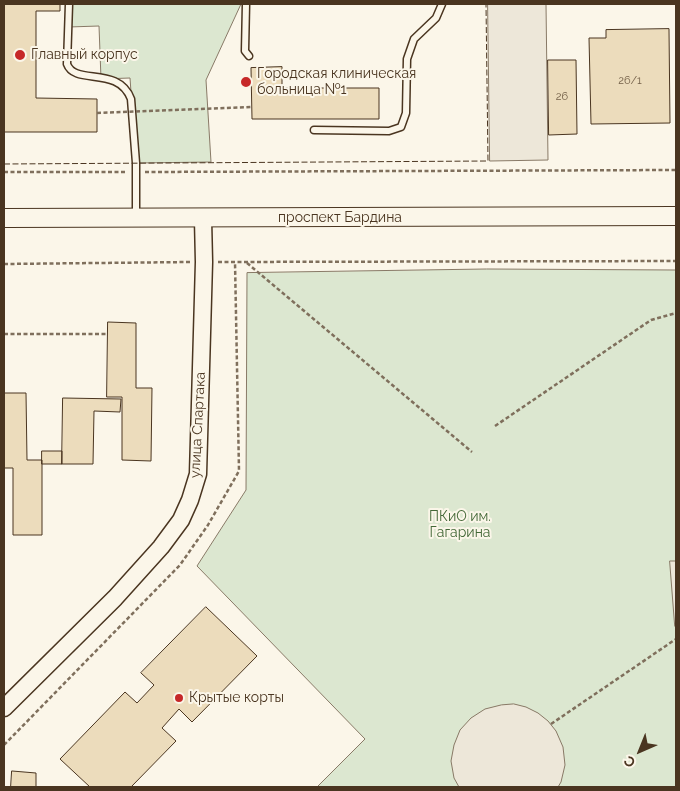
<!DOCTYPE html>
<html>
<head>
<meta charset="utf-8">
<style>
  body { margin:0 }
  #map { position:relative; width:680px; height:791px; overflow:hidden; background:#fbf6e9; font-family:Raleway,sans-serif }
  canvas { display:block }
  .frame { position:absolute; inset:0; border:5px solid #4a3520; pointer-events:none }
  .north { position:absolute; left:615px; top:726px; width:50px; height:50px; -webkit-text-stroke:4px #fbf6e9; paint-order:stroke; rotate:224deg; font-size:14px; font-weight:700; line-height:20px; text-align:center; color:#4a3520 }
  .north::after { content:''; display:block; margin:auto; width:18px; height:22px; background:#4a3520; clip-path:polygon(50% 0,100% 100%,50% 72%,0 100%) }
</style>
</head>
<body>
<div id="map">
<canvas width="680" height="791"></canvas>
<div class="frame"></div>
<div class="north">С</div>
</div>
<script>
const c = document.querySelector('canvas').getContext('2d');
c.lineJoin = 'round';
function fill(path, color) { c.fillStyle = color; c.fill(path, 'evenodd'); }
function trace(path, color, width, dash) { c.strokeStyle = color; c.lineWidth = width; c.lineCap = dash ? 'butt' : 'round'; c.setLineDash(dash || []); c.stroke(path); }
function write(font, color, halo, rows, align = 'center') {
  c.font = font + ' Raleway,sans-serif'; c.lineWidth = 4; c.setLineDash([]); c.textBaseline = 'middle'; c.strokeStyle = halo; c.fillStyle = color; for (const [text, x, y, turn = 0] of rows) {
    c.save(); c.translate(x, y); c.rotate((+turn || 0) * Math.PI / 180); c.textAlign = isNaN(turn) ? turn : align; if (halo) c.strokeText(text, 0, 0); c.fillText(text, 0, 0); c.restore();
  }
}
const green = new Path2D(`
  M69,4H241L206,80L211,162L136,163L130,78L101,79L99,26L69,27Z
  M487,269L676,270V787H317L365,739L197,566L246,490L247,273Z`);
const parking = new Path2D(`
  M488,4H546L548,160L490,161Z
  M670,561H676V625L675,626Z
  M514,704L526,707L538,713L548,721L556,731L563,747L565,765L561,782L558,787H459L454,778L451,761L454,745L460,730L471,718L485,709L501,705Z`);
const building = new Path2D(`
  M4,4H60V11H36V98L97,99V132H4Z
  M669,29L670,123L591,124L589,38H606V30Z
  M548,60H576L577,134L549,135Z
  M282,67V88H379V119H252L251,68Z
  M108,322L136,323V388H152L151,461L122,460V397H107Z
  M4,393H26L27,460H42V535H13V468H4Z
  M63,398L121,399L120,412L94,411L93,464H62Z
  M42,451H62V464H42Z
  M206,607L257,656L192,722L179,709L162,728L176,741L131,787H90L60,759L125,692L137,703L154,685L141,673Z
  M12,771L36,773V787H11Z`);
const path = new Path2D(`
  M4,172H127
  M145,172L676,170
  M218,262L676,261
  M247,263L472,452
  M4,264L190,262
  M4,334H106
  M495,426L651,320L676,313
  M551,724L676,639
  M4,745L180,565L208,525L239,471L235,262`);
const service = new Path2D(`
  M69,4L67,64C75,86 118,65 131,99L136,163V217
  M246,4L245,51L249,56
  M314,130L389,131L401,127L406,113L407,59L414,39L436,18L442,4`);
const tertiary = new Path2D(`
  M4,708L115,598L161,547L181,520L190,500L198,474L204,262L203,219`);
const secondary = new Path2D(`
  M4,218L676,216`);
const pathBridge = new Path2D(`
  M97,113L251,107`);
const fence = new Path2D(`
  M4,164L488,161L486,4`);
const markers = [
  [20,55,6,"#c62828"],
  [246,82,6,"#c62828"],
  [179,698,5,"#c62828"]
];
const numberNames = [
  ["26/1",630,81],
  ["26",562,97]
];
const poiNames = [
  ["Главный корпус",31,55],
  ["Городская клиническая",257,74],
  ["больница №1",257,90],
  ["Крытые корты",189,698]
];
const streetNames = [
  ["проспект Бардина",340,218],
  ["улица Спартака",198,425,-87]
];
const parkNames = [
  ["ПКиО им.",460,517],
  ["Гагарина",460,533]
];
fill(green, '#dce7d0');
trace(green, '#887966', 1);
fill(parking, '#ede7d9');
trace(parking, '#887966', 1);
fill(building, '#ecdcbc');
trace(building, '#4a3520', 1);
trace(service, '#4a3520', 9);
trace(tertiary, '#4a3520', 19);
trace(secondary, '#4a3520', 20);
trace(path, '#7f6f5c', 2.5, [4, 2.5]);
trace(service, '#fbf6e9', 6);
trace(tertiary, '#fbf6e9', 16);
trace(secondary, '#fbf6e9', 18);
trace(pathBridge, '#7f6f5c', 2.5, [4, 2.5]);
trace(fence, '#4a3520', 1, [6, 2.5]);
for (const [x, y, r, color] of markers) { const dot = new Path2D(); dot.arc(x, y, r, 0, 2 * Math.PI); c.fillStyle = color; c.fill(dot); trace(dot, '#fbf6e9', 2); }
write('11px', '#725f47', null, numberNames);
write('14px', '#4a3520', '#fbf6e9', poiNames, 'left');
write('14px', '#4a3520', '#fbf6e9', streetNames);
write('14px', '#436837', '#fbf6e9', parkNames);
</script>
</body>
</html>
